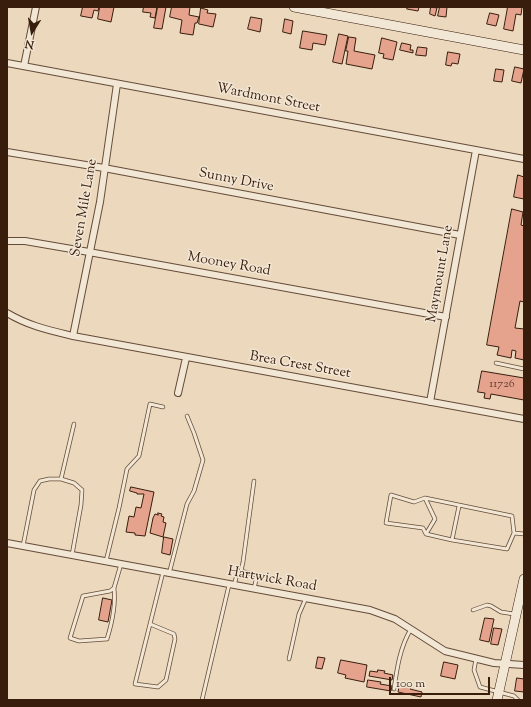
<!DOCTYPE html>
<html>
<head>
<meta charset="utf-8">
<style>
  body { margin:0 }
  #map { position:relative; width:531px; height:707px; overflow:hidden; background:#ebd8bd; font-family:"Sorts Mill Goudy",serif }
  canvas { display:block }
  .frame { position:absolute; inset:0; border:8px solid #381d0d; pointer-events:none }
  .north { position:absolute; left:12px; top:12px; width:40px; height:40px; -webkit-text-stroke:3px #f2e6d4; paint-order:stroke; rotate:191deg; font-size:11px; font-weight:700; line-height:16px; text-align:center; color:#381d0d }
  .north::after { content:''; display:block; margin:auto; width:14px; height:18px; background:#381d0d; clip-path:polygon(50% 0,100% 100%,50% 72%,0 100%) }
  .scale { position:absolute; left:389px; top:677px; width:101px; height:18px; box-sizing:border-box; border:2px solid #381d0d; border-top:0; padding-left:5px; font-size:12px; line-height:14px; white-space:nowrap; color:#381d0d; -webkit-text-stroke:3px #f2e6d4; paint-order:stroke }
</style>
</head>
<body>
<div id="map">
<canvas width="531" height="707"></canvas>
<div class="frame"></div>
<div class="north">N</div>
<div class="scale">100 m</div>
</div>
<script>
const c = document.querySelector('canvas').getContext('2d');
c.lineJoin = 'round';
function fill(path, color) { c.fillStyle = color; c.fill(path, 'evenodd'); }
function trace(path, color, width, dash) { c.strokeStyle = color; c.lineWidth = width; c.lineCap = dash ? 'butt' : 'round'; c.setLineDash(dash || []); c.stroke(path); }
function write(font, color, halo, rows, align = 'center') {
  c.font = font + ' "Sorts Mill Goudy",serif'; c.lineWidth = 3; c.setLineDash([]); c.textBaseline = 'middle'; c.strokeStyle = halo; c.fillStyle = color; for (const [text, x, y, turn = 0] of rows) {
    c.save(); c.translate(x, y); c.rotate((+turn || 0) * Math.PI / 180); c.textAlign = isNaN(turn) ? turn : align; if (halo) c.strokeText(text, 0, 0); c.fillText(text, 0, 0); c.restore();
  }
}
const building = new Path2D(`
  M83,7H99L98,11L94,10L92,18L81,16Z
  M100,7H114L111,22L98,19Z
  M144,7H157L155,18L150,17L151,13L143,12Z
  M158,7H166L162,29L154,28Z
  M172,7H190L189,15L199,17L197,23H195L193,35L180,33L182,20L170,17Z
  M408,7H419L418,11L407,9Z
  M431,7L437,8L435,16L430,14Z
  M440,7H447L446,17L438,16Z
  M508,7H522L521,15L516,14L513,31L504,29Z
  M201,8L208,10L207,13L216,14L213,27L199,24Z
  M490,13L499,15L496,26L487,24Z
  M251,17L262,19L260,32L248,29Z
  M285,19L293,21L291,34L283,32Z
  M303,31L327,35L325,45L313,43L312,50L300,48Z
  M339,34L348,36L342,64L333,62Z
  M349,37L356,38L354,51L375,55L372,69L346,64L348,51H346Z
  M382,38L397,42L393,60L383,58L384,54L379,53Z
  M402,43L411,45L410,50H413V53L400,50Z
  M418,47L427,48L426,56L416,55Z
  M448,52L460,54L458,64L452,63L451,66L446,65Z
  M515,67L524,69L521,83L512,81Z
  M496,69L504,70L502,82L494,81Z
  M518,175L524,177V199L514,197Z
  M512,209L523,212L521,225L524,226V302L520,301L515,328L524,329V360L515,358L516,351L512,350L511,358L497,355L499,347L487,345Z
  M482,371L524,378V400L491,394L490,399L484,398L485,393L478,392Z
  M131,487L154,492L145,536L135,535V533L126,532L129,516L134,517L136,507L141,508L144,494H137V493L130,491Z
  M158,513L162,514L161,516L164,517L163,522L166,523L163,537L150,533L153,518L155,514L158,515Z
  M164,537L173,539L170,555L162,553Z
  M103,598L112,600L108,622L99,620Z
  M485,618L494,619L489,642L480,640Z
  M494,628L502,629L498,645L491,644Z
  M318,657L325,658L322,669L316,668Z
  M341,660L367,665L364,682L345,678L346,675L338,673Z
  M444,662L458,665L455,679L441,676Z
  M378,670L385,671L384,673L393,675L392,680L369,676L370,671L377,672Z
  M517,678L524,679V692L515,691Z
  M368,680L381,682L380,684L392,686L391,691L367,687Z
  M404,686L411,687L410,689L422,692L421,697L398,692L399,687L404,688Z`);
const service = new Path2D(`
  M496,363L524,369
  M61,479L74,483L82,490L81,505L72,555
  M391,495L414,502L425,498L512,516L514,533L507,549L452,540L426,534L423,528L386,523Z
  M425,498L435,519L426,534
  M514,533L524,534
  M452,540L459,506
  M23,546L34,490L40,481L49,479H61L74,424
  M106,561L119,508L127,469L139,456L150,404L163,407
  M241,571L256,575V580L254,589
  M169,574L187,504L194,491L203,460L194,433L187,416
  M234,586L237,574L241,571L243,562L254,481
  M114,588C116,605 112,623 107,639L79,641L70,638L83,596L110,591L114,588L121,564
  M473,610L487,605L491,606L501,612L514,614
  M150,624L174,634L175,639L166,680L158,687L135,684L163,572
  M289,659L299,614L306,598
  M476,659L474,670L480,687L514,696L518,700
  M394,689C397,668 400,647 411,629
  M202,700L229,585`);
const minor = new Path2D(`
  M7,63L524,159
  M24,66L36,7
  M7,152L104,168L460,235
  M7,241H25L89,252L446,317
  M7,313C29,326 48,330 73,336L524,419
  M73,336L100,202L117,84
  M178,393L186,358
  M430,402L476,150
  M7,543L370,610L395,619L445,651L494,663L524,665`);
const secondary = new Path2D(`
  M294,7L524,50
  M497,700L524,579`);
const numberNames = [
  ["11726",502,385]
];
const streetNames = [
  ["Wardmont Street",268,99,11],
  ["Sunny Drive",236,181,11],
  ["Seven Mile Lane",85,208,-80],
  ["Mooney Road",229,265,10],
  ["Maymount Lane",441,274,-80],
  ["Brea Crest Street",300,366,10],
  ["Hartwick Road",272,580,10]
];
fill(building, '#e5a38e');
trace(building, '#381d0d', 1);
trace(service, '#654c39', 4.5);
trace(minor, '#654c39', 8);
trace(secondary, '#381d0d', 10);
trace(service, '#f2e6d4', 3);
trace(minor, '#f2e6d4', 6);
trace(secondary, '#f2e6d4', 9);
write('12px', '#633e2d', null, numberNames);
write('14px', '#381d0d', '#f2e6d4', streetNames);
</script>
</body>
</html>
